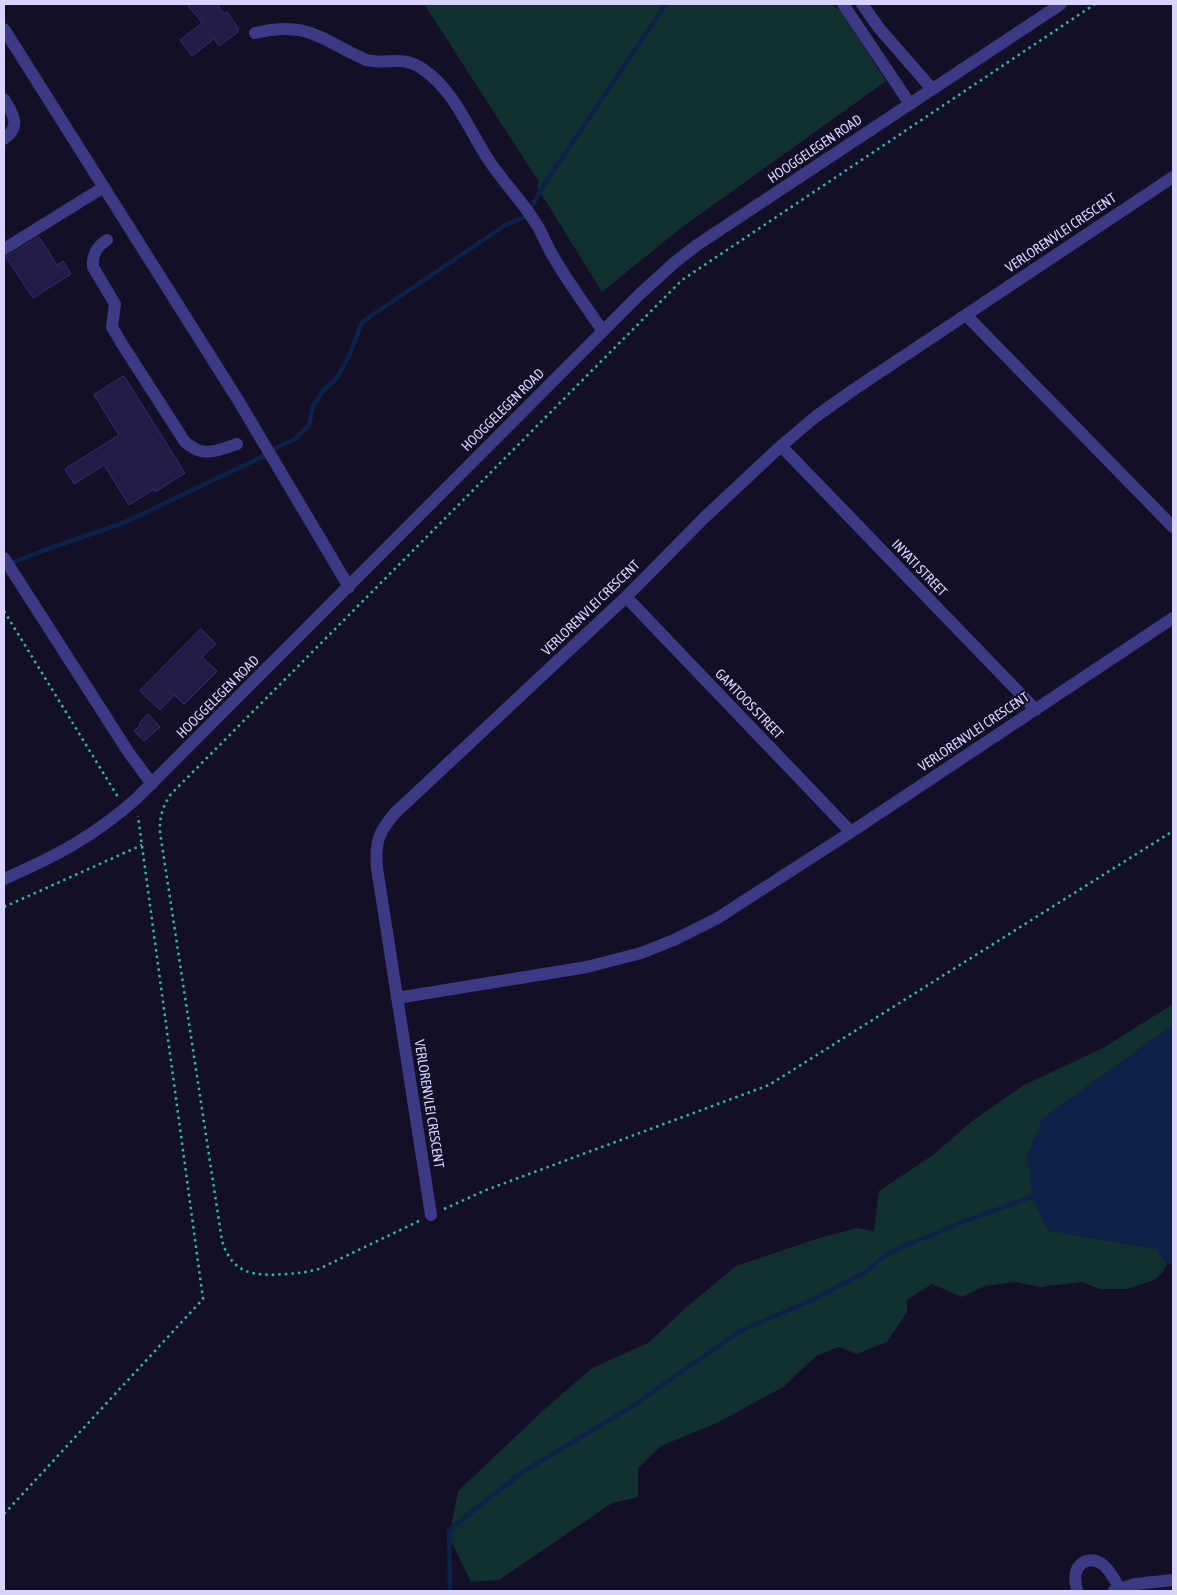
<!DOCTYPE html>
<html>
<head>
<meta charset="utf-8">
<style>
  body { margin:0 }
  #map { position:relative; width:1177px; height:1595px; overflow:hidden; background:#130f26; font-family:"Asap Condensed",sans-serif }
  canvas { display:block }
  .frame { position:absolute; inset:0; border:5px solid #d9d4ff; pointer-events:none }
</style>
</head>
<body>
<div id="map">
<canvas width="1177" height="1595"></canvas>
<div class="frame"></div>
</div>
<script>
const c = document.querySelector('canvas').getContext('2d');
c.lineJoin = 'round';
function fill(path, color) { c.fillStyle = color; c.fill(path, 'evenodd'); }
function trace(path, color, width, dash) { c.strokeStyle = color; c.lineWidth = width; c.lineCap = dash ? 'butt' : 'round'; c.setLineDash(dash || []); c.stroke(path); }
function write(font, color, halo, rows, align = 'center') {
  c.font = font + ' "Asap Condensed",sans-serif'; c.lineWidth = 4; c.setLineDash([]); c.textBaseline = 'middle'; c.strokeStyle = halo; c.fillStyle = color; for (const [text, x, y, turn = 0] of rows) {
    c.save(); c.translate(x, y); c.rotate((+turn || 0) * Math.PI / 180); c.textAlign = isNaN(turn) ? turn : align; if (halo) c.strokeText(text, 0, 0); c.fillText(text, 0, 0); c.restore();
  }
}
const green = new Path2D(`
  M424,4H830L840,10L886,81L681,228L602,292L537,187L539,182Z
  M1173,1004V1025L1042,1119L1048,1230L1157,1249L1167,1264L1162,1273L1155,1280L1127,1289H1099L1082,1282L1040,1287L1015,1282L985,1286L962,1297L932,1284L907,1300V1312L887,1342L857,1354L839,1347L816,1356L783,1387L719,1422L661,1446L638,1468V1497L612,1503L499,1580L471,1582L449,1537L458,1491L546,1408L592,1368L648,1343L689,1305L736,1266L819,1238L857,1228L874,1231L879,1191L933,1155L972,1121L1024,1085L1103,1048Z`);
const water = new Path2D(`
  M1173,1025V1264H1167L1157,1249L1048,1230L1032,1197L1027,1156L1042,1119Z`);
const stream = new Path2D(`
  M532,206L545,183L666,4
  M274,449L295,439L309,425L313,406L323,391L337,378L349,356L362,322L507,224L526,217
  M14,562L42,551L123,523L264,456
  M450,1591L449,1530L521,1473L631,1407L740,1331L814,1299L869,1270L883,1257L904,1246L970,1219L1032,1197`);
const building = new Path2D(`
  M187,4H217L224,14L227,12L239,29L237,30L238,32L219,46L214,39L192,56L180,40L202,23Z
  M39,237L57,265L63,261L71,274L33,298L6,257Z
  M124,376L185,473L155,492L154,489L129,505L104,465L74,484L65,469L119,435L94,395Z
  M201,629L216,644L202,657L217,671L184,704L174,695L160,710L140,691Z
  M148,714L160,727L144,741L134,731L140,725L139,724Z`);
const path = new Path2D(`
  M4,611L118,797
  M4,907L142,845
  M444,1209L486,1190L769,1085L1173,831
  M419,1221L321,1268C310,1272 299,1273 287,1274C256,1276 233,1276 222,1241L160,832C159,817 163,806 171,794L682,280L1095,4
  M4,1514L203,1299L138,816`);
const minor = new Path2D(`
  M843,4L910,104
  M862,4L879,28L932,89
  M4,29L238,400L349,587
  M255,33C308,20 321,40 366,60C388,66 400,53 424,70C455,91 469,131 490,162C504,183 522,201 535,222C542,232 546,245 553,256C568,282 586,307 603,331
  M4,99C13,114 22,126 4,139
  M107,240C96,247 92,255 93,267L115,304L112,327L122,344L185,442C203,458 216,451 237,444
  M4,249L104,187
  M966,315L1173,527
  M781,446L1036,710
  M4,558L129,753L152,784
  M626,597L851,832
  M4,879C56,856 93,837 136,799L640,294L674,263L697,245L1061,4
  M397,998L587,967L641,953L674,940L716,919L851,832L1173,618
  M431,1215L377,868C375,842 378,833 395,813L626,597L705,517L781,446L815,417L856,388L1173,177
  M1077,1591C1076,1585 1074,1578 1076,1572C1080,1560 1092,1557 1102,1564C1110,1569 1115,1581 1120,1589
  M1114,1591L1135,1584L1173,1580`);
const streetNames = [
  ["HOOGGELEGEN ROAD",815,149,-34],
  ["VERLORENVLEI CRESCENT",1061,233,-34],
  ["HOOGGELEGEN ROAD",503,410,-45],
  ["INYATI STREET",919,568,46],
  ["VERLORENVLEI CRESCENT",591,608,-44],
  ["HOOGGELEGEN ROAD",218,697,-45],
  ["GAMTOOS STREET",749,704,46],
  ["VERLORENVLEI CRESCENT",974,732,-34],
  ["VERLORENVLEI CRESCENT",429,1104,81]
];
fill(green, '#12302f');
fill(water, '#0c2248');
trace(stream, '#0c2248', 4.5);
fill(building, '#241b47');
trace(building, '#3b2d73', 1);
trace(path, '#2fb8b0', 2.5, [2.5, 4]);
trace(minor, '#3d3a85', 12);
write('14px', '#d9d4ff', '#130f26', streetNames);
</script>
</body>
</html>
